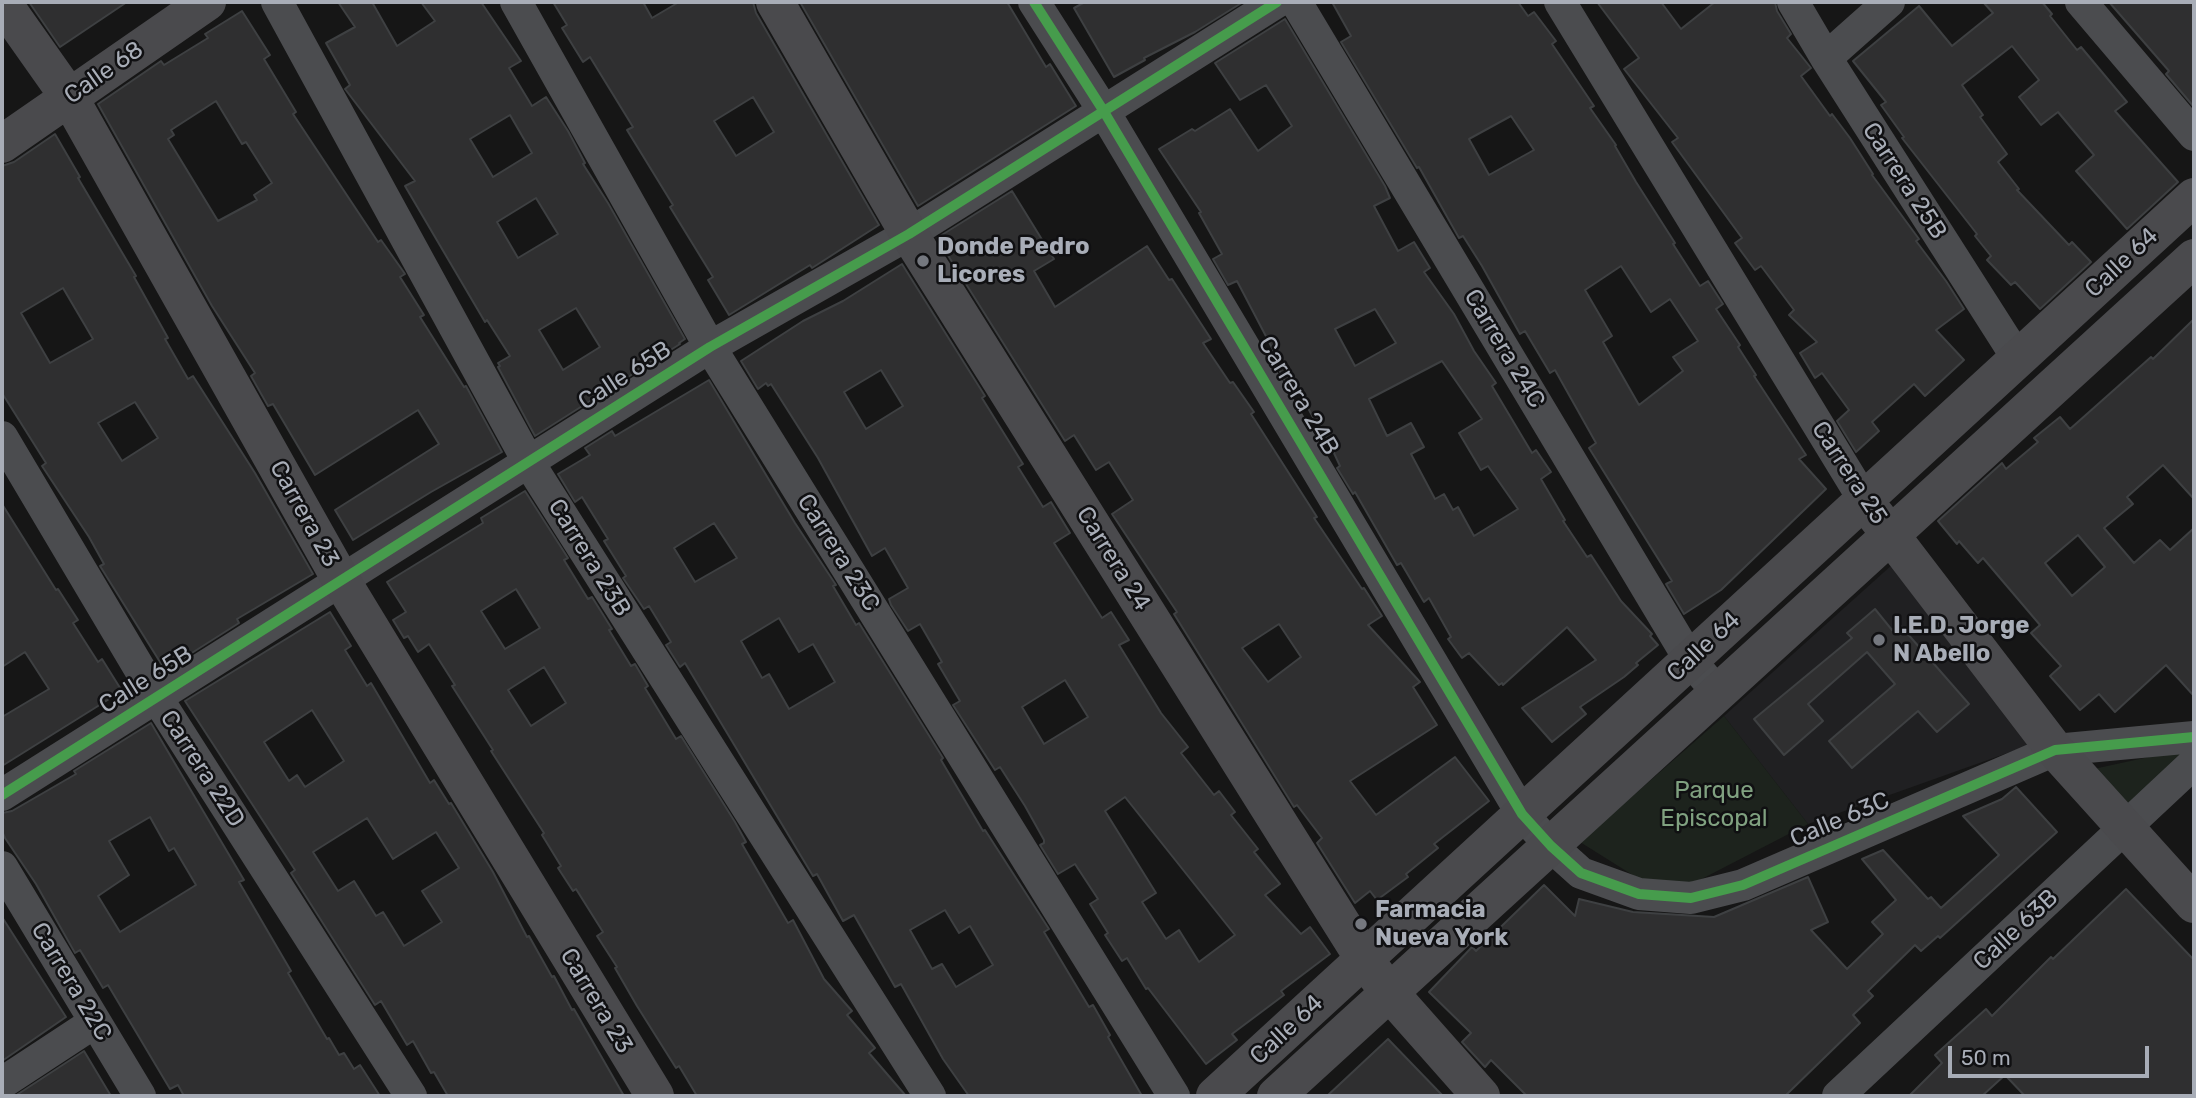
<!DOCTYPE html>
<html>
<head>
<meta charset="utf-8">
<style>
  body { margin:0 }
  #map { position:relative; width:2196px; height:1098px; overflow:hidden; background:#161616; font-family:Rubik,sans-serif }
  canvas { display:block }
  .frame { position:absolute; inset:0; border:4px solid #a8adb7; pointer-events:none }
  .scale { position:absolute; left:1948px; top:1046px; width:201px; height:32px; box-sizing:border-box; border:4px solid #a8adb7; border-top:0; padding-left:9px; font-size:21px; line-height:24px; white-space:nowrap; color:#a8adb7; -webkit-text-stroke:5px #101012; paint-order:stroke }
</style>
</head>
<body>
<div id="map">
<canvas width="2196" height="1098"></canvas>
<div class="frame"></div>
<div class="scale">50 m</div>
</div>
<script>
const c = document.querySelector('canvas').getContext('2d');
c.lineJoin = 'round';
function fill(path, color) { c.fillStyle = color; c.fill(path, 'evenodd'); }
function trace(path, color, width, dash) { c.strokeStyle = color; c.lineWidth = width; c.lineCap = dash ? 'butt' : 'round'; c.setLineDash(dash || []); c.stroke(path); }
function write(font, color, halo, rows, align = 'center') {
  c.font = font + ' Rubik,sans-serif'; c.lineWidth = 5; c.setLineDash([]); c.textBaseline = 'middle'; c.strokeStyle = halo; c.fillStyle = color; for (const [text, x, y, turn = 0] of rows) {
    c.save(); c.translate(x, y); c.rotate((+turn || 0) * Math.PI / 180); c.textAlign = isNaN(turn) ? turn : align; if (halo) c.strokeText(text, 0, 0); c.fillText(text, 0, 0); c.restore();
  }
}
const built = new Path2D(`
  M1893,564L2030,745L1808,824L1724,716Z`);
const green = new Path2D(`
  M1724,716L1808,824L1692,884L1639,879L1580,842Z
  M2190,748L2125,817L2089,770Z`);
const building = new Path2D(`
  M29,2H127L60,47Z
  M338,2H372L397,46L435,21L421,2H481L521,61L509,68L532,106L546,97L568,131L585,163L583,164L608,203L685,339L679,343L680,344L535,436L498,367L500,366L498,363L510,356L487,320L485,322L405,186L415,181L345,89L350,85L326,43L355,27ZM510,115L532,153L493,177L470,139ZM536,198L558,234L518,258L497,222ZM576,308L600,347L563,370L539,330Z
  M553,2H643L652,18L679,2H753L756,13L879,225L812,268L810,265L729,315L708,280L713,277L670,207L673,205L627,130L633,127L590,57L583,62L562,28L567,25ZM753,97L774,132L736,156L714,121Z
  M800,2H1007L1046,67L1050,64L1076,106L918,206Z
  M1085,2H1243L1195,32L1144,58L1145,60L1114,77L1074,8Z
  M1332,2H1518L1528,16L1534,12L1556,41L1552,44L1594,106L1590,108L1616,145L1615,146L1636,182L1675,243L1673,244L1700,286L1708,281L1723,304L1716,309L1740,345L1738,347L1756,375L1754,376L1806,455L1799,459L1826,489L1721,590L1684,614L1666,584L1672,581L1589,448L1596,443L1555,370L1550,373L1525,331L1520,334L1482,266L1463,236L1459,238L1419,167L1417,168L1341,42L1351,36ZM1511,116L1534,150L1489,175L1469,139ZM1621,266L1651,312L1670,299L1698,341L1673,357L1683,371L1639,405L1603,342L1612,336L1585,290Z
  M1597,2H1661L1681,29L1715,2H1775L1777,11L1791,34L1787,38L1811,68L1801,76L1830,116L1832,114L1850,138L1873,174L1872,175L1919,239L1916,241L1946,281L1964,309L1936,330L1964,360L1925,396L1914,384L1872,422L1879,431L1856,452L1837,421L1849,410L1822,373L1815,378L1800,353L1817,342L1789,315L1794,310L1761,266L1755,270L1735,243L1742,238L1672,142L1678,138L1624,69L1639,58Z
  M1983,2H2042L2052,14L2050,16L2077,50L2081,47L2127,102L2115,111L2178,182L2127,229L2076,171L2094,155L2058,112L2041,125L2019,97L2039,80L2012,46L1962,85L1983,115L1980,117L2007,154L1998,162L2019,189L2017,190L2069,245L2072,242L2091,262L2040,309L2015,282L2011,285L1987,260L1991,256L1975,236L1977,234L1902,138L1904,137L1881,105L1886,102L1853,61L1919,6L1952,46L1993,13Z
  M2109,2H2194V107L2166,74L2169,71Z
  M242,11L270,55L264,59L296,112L293,114L378,242L381,240L403,271L405,274L400,277L424,315L420,317L464,387L466,386L502,452L431,492L353,540L335,510L439,444L418,410L315,475L273,404L268,406L251,376L255,373L212,306L98,104L161,61L164,65L208,38L205,34ZM216,101L242,144L246,142L272,183L254,195L257,200L218,221L168,139L174,135L171,130Z
  M1285,19L1385,186L1390,198L1374,206L1398,251L1414,242L1430,268L1424,272L1454,314L1474,351L1496,383L1492,386L1532,453L1536,450L1551,472L1541,479L1565,520L1563,521L1587,557L1591,555L1621,601L1652,634L1650,636L1658,645L1636,663L1638,665L1624,677L1580,707L1586,714L1552,742L1522,708L1596,660L1567,627L1503,685L1502,683L1499,685L1469,653L1462,658L1448,639L1451,637L1429,598L1424,602L1401,563L1397,565L1355,492L1353,494L1337,468L1340,466L1319,421L1316,423L1299,391L1293,394L1282,376L1278,367L1281,365L1237,281L1228,285L1213,259L1222,254L1199,213L1201,212L1159,149L1192,129L1195,131L1230,109L1258,151L1292,126L1266,85L1240,100L1215,63ZM1375,309L1396,343L1355,366L1335,329ZM1442,361L1482,419L1459,433L1481,470L1488,466L1518,509L1474,536L1458,507L1453,510L1444,494L1435,499L1411,454L1424,447L1411,423L1387,436L1369,399Z
  M55,134L80,177L78,178L136,276L134,277L168,338L165,339L188,379L193,376L255,473L313,574L237,619L239,623L165,670L100,566L104,564L89,537L42,466L46,463L2,393V166L14,162ZM63,288L93,339L50,363L21,313ZM135,402L158,438L122,461L98,423Z
  M1012,191L1054,259L1034,271L1055,307L1147,246L1169,280L1172,279L1211,339L1203,343L1230,383L1233,382L1254,412L1251,414L1317,517L1314,518L1362,589L1364,588L1382,616L1368,625L1420,682L1413,687L1437,725L1350,781L1376,815L1455,757L1489,801L1434,844L1438,848L1406,874L1408,877L1377,900L1370,891L1355,903L1317,843L1322,838L1297,805L1294,807L1174,614L1177,612L1112,514L1133,500L1109,462L1096,470L1074,435L1065,441L937,238ZM1279,624L1301,657L1268,682L1242,648Z
  M902,264L985,396L982,398L1023,464L1018,467L1043,507L1051,502L1070,533L1054,543L1102,618L1111,612L1129,640L1119,645L1161,713L1188,747L1181,753L1214,795L1219,791L1235,812L1231,815L1258,849L1254,852L1280,884L1265,895L1301,934L1310,927L1330,954L1281,991L1284,995L1232,1034L1237,1040L1206,1064L1148,988L1146,989L1127,958L1122,961L1105,935L1108,933L1090,904L1098,899L1075,864L1058,874L1040,845L1044,843V840L1025,806L1000,767L995,770L953,705L960,701L938,664L942,662L920,624L908,631L891,605L889,599L908,588L885,548L872,556L818,458L771,384L768,386L766,383L758,389L741,361L803,321L843,301ZM881,370L903,406L866,429L844,392ZM1065,680L1088,717L1044,744L1022,707ZM1125,797L1235,935L1199,962L1179,930L1166,939L1142,902L1156,893L1105,811Z
  M2194,319V499L2163,465L2127,497L2133,504L2104,528L2134,563L2160,540L2170,550L2194,528V696L2166,665L2115,712L2099,694L2080,710L2050,676L2061,666L2031,633L2040,625L1983,558L1978,563L1959,541L1957,544L1938,521L2002,463L2006,469L2038,442L2034,438L2060,417L2070,429L2151,357L2153,359ZM2078,535L2105,567L2072,596L2045,563Z
  M709,380L795,523L836,585L833,586L856,625L859,623L943,758L941,760L983,831L985,830L1049,929L1044,932L1089,1007L1093,1005L1110,1035L1108,1037L1142,1096H969L943,1059L901,984L895,987L854,915L843,921L817,874L813,876L685,663L680,667L666,645L671,642L649,606L644,609L623,578L626,576L604,541L608,539L582,497L575,502L558,474L590,455L585,448L612,431L615,436ZM714,523L737,558L695,582L674,548ZM779,618L799,652L813,644L835,682L789,709L769,674L762,678L741,641ZM945,910L959,933L970,926L993,965L956,987L942,964L932,969L910,930Z
  M525,491L568,558L564,560L588,599L592,597L612,629L609,630L631,666L635,664L648,686L645,688L676,739L681,736L735,822L746,842L742,844L788,923L793,920L824,979L852,1011L847,1015L875,1048L869,1053L906,1096H697L679,1066L676,1068L637,1006L615,968L617,967L597,936L603,932L576,889L573,891L558,868L561,866L542,835L544,833L491,751L493,750L452,686L455,685L429,644L418,652L408,636L404,638L393,620L406,612L387,582L483,523L481,518ZM516,589L540,628L505,649L481,611ZM544,667L566,703L531,726L508,690Z
  M2,504L56,590L58,589L78,620L73,623L98,662L102,659L122,691L2,766V717L49,689L25,652L2,667Z
  M1875,609L1892,630L1899,624L1969,704L1937,732L1918,711L1852,768L1829,741L1895,684L1867,652L1808,704L1823,721L1784,755L1754,719L1852,638L1847,633Z
  M330,612L351,646L345,650L367,686L371,683L430,783L434,780L449,804L451,803L493,872L527,937L529,936L552,977L554,976L572,1010L574,1009L624,1096H448L434,1072L431,1073L413,1041L407,1045L381,1001L375,1005L291,873L295,870L185,701ZM312,710L344,761L305,787L297,775L289,781L264,742ZM367,818L393,859L436,832L459,868L422,891L442,922L404,946L383,912L376,916L354,881L338,891L313,852Z
  M151,723L244,880L239,882L291,971L288,973L327,1039L329,1038L339,1055L344,1053L354,1069L360,1065L380,1096H184L178,1085L170,1089L108,985L103,988L80,950L75,953L36,884L5,838L2,831V813L12,811L76,774L74,771ZM150,817L169,851L174,848L196,885L120,932L98,896L129,875L109,841Z
  M2016,787L2057,832L1940,938L1938,936L1921,951L1915,945L1868,991L1873,996L1853,1015L1860,1023L1785,1096H1527L1491,1060L1485,1067L1462,1042L1471,1033L1429,992L1472,947L1476,951L1544,885L1575,916L1579,899L1633,912L1714,917L1808,877L1828,922L1811,930L1847,969L1883,934L1872,922L1896,900L1862,859L1883,850L1928,899L1931,897L1941,908L1999,855L1963,816L2002,799Z
  M2126,889L2194,960V1096H2025L2005,1075L1982,1096H1909L1942,1063L1935,1055L1986,1009L1992,1016L2051,957L2053,959Z
  M2,917L66,1017L2,1061Z
  M1388,1039L1443,1096H1327Z
  M84,1051L111,1096H15Z`);
const street = new Path2D(`
  M277,2L529,463L930,1096
  M516,2L710,347L1174,1096
  M1034,2L1103,110L1522,814L1551,846L1581,873L1639,894L1691,898L1743,885L2055,750L2194,737
  M1296,2L1690,660L1718,693
  M1560,2L1864,500
  M1793,2L1826,58L2018,359
  M2081,2L2194,135
  M1826,58L1889,2
  M2,437L157,698L411,1096
  M2,795L710,347L909,234L1277,2
  M2,867L140,1096
  M2,1083L95,1022
  M1838,1096L2194,763`);
const secondary = new Path2D(`
  M2,2L69,97L341,580L655,1096
  M775,2L909,234L1364,959L1389,992L1481,1096
  M2,144L207,2
  M1876,516L2055,750L2194,904
  M1215,1096L2194,197
  M1276,1096L2194,258`);
const cycleway = new Path2D(`
  M1034,2L1103,110L1522,814L1551,846L1581,873L1639,894L1691,898L1743,885L2055,750L2194,737
  M2,795L710,347L909,234L1277,2`);
const markers = [
  [923,261,7,"#75787f"],
  [1879,640,7,"#75787f"],
  [1361,924,7,"#75787f"]
];
const streetNames = [
  ["Calle 68",104,73,-35],
  ["Carrera 25B",1904,181,57],
  ["Calle 64",2122,263,-43],
  ["Carrera 24C",1504,349,59],
  ["Calle 65B",625,376,-33],
  ["Carrera 24B",1298,396,59],
  ["Carrera 25",1849,473,57],
  ["Carrera 23",304,514,61],
  ["Carrera 23C",838,553,58],
  ["Carrera 23B",589,558,58],
  ["Carrera 24",1113,559,58],
  ["Calle 64",1704,647,-43],
  ["Calle 65B",146,680,-32],
  ["Carrera 22D",202,769,57],
  ["Calle 63C",1840,820,-23],
  ["Calle 63B",2016,930,-43],
  ["Carrera 22C",71,982,59],
  ["Carrera 23",596,1001,59],
  ["Calle 64",1287,1030,-43]
];
const poiNames = [
  ["Donde Pedro",937,247],
  ["Licores",937,275],
  ["I.E.D. Jorge",1893,626],
  ["N Abello",1893,654],
  ["Farmacia",1375,910],
  ["Nueva York",1375,938]
];
const parkNames = [
  ["Parque",1714,791],
  ["Episcopal",1714,819]
];
fill(built, '#202022');
fill(green, '#1d231d');
fill(building, '#2f2f30');
trace(building, '#3e4042', 2);
trace(street, '#4b4c4f', 32);
trace(secondary, '#4a4a4d', 38);
trace(cycleway, '#469c4c', 10);
for (const [x, y, r, color] of markers) { const dot = new Path2D(); dot.arc(x, y, r, 0, 2 * Math.PI); c.fillStyle = color; c.fill(dot); trace(dot, '#101012', 2.5); }
write('24px', '#a8adb7', '#101012', streetNames);
write('bold 24px', '#a8adb7', '#101012', poiNames, 'left');
write('24px', '#80a180', '#101012', parkNames);
</script>
</body>
</html>
